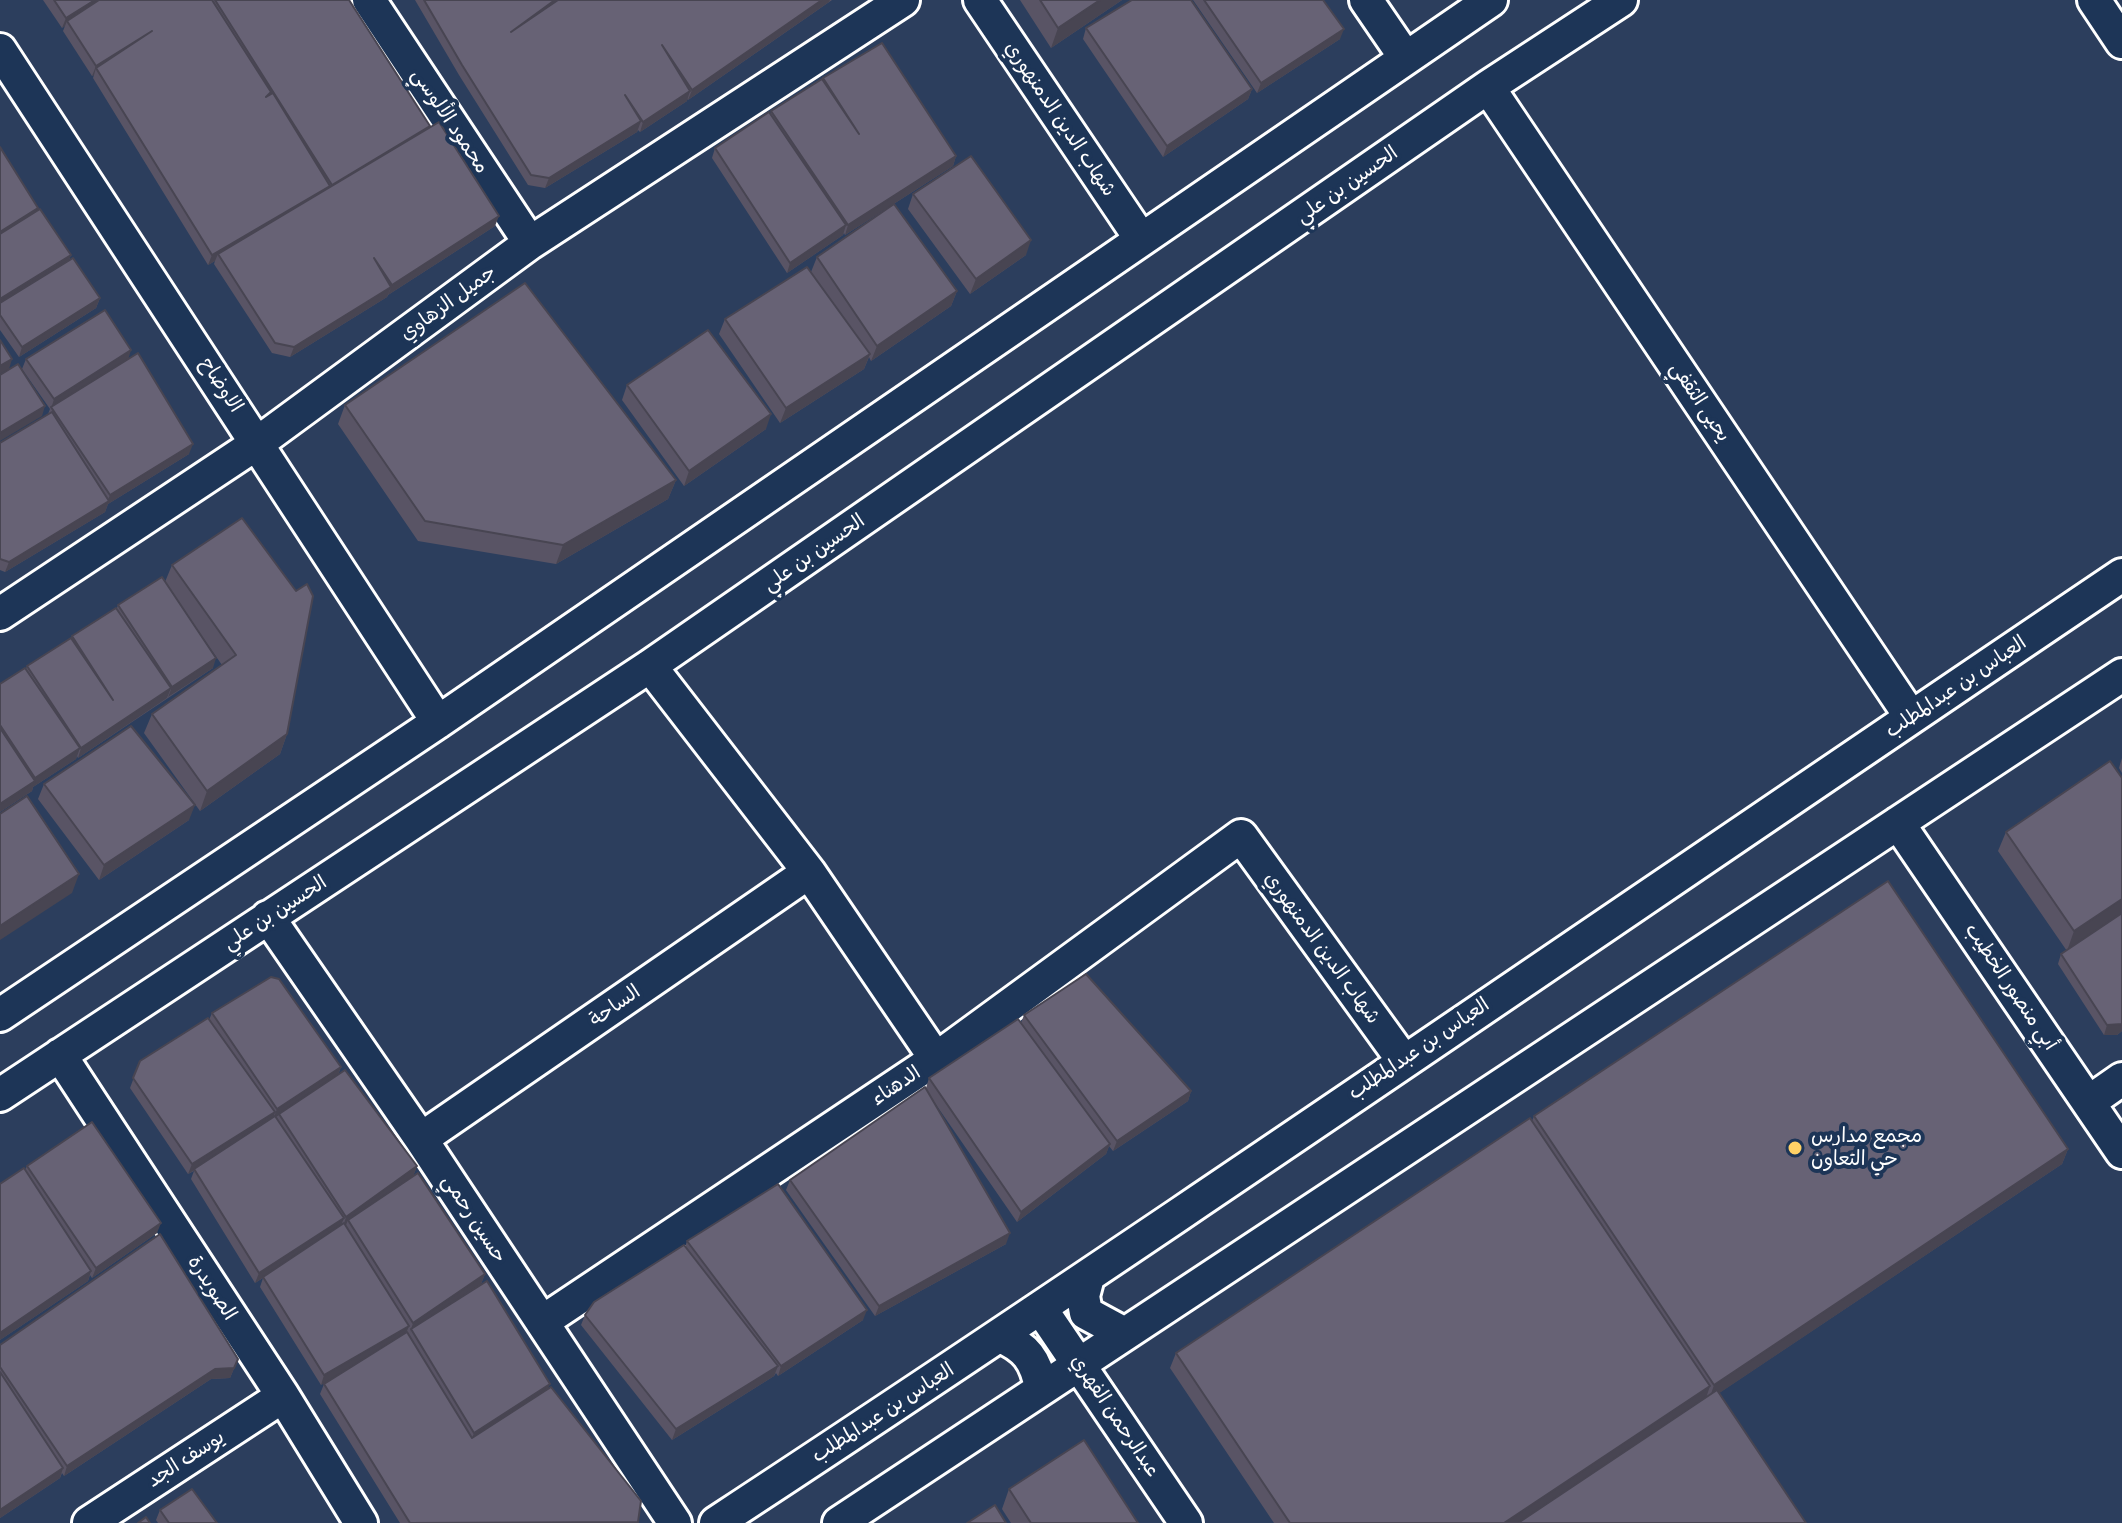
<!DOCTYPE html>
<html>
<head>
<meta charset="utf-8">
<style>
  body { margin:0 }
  canvas { display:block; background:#2c3e5d }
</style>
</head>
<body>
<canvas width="2122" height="1523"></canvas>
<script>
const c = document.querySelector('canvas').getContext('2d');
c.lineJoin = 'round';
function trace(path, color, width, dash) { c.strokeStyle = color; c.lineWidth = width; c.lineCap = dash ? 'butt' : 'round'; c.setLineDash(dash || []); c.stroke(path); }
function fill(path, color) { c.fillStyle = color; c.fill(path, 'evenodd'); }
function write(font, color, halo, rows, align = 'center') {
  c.font = font + ' Delius,"Playpen Sans Arabic",sans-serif'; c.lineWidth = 8; c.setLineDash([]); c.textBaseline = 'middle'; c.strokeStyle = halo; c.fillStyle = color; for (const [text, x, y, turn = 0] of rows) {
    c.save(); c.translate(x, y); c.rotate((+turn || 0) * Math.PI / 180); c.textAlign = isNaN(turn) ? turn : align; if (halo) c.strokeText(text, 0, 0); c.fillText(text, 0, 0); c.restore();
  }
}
const minor = new Path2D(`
  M369,0L530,243
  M980,0L1141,239
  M1366,0L1405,57
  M2094,0L2122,42
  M0,50L438,722
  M1488,87L1911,717
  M0,614L259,442L530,243L903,0
  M650,666L809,872L936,1059
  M1898,823L2122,1152
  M268,917L421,1139L675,1523
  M0,1015L438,722L1491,0
  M60,1055L283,1396L361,1523
  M0,1095L650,666L1488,87L1621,0
  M2089,1102L2122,1079
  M421,1139L809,872
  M1088,1277L1083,1296L1086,1313L1123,1333
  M1041,1309L1186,1523
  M542,1322L936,1059L1241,836L1403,1060
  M1000,1336C1026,1347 1036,1360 1041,1388
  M89,1523L283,1396
  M716,1523C1188,1213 1653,891 2122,575
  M839,1523L2122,675`);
const wall = new Path2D(`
  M43,0H349L430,126L429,128L495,226L388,295L387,297L290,357L272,353L214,264L215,261L208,265L93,78L94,75L92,76L63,31L65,26L62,28Z
  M415,0H832L688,100L687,99V101L640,132L638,130L637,132L545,188L528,185L459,75Z
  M1020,0H1122L1051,48Z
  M1193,0H1323L1340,39L1257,93Z
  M1086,28L1252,89L1248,99L1163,157L1083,39Z
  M823,78L956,156L953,166L845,235L844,233L843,235L787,273L712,158L715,148L822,80Z
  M0,147L38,208L37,211L71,255L69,260L100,298L96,308L19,357L0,330Z
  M913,194L1026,255L970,294L908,209Z
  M817,257L957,291L951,306L871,361L869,357L864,369L780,423L719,334L725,319L811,272Z
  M26,359L128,360L189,454L108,504L105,512L5,572L0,570V443L48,414L50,409L22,369Z
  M627,385L766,429L684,486L622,400Z
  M345,405L676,480L668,499L556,564L418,541L338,424Z
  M242,518L287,734L280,754L200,811L144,733L152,714L222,665L203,638L213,668L78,758L77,756L76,759L33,787L32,791L0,812V684L26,669L27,666L71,639L72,636L117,608L118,605L165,582L172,565Z
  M2122,758V773L2119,768Z
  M2122,778V1031L2117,1035H2104L2058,964L2061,954L2067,951L1998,851L2006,832Z
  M44,784L189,820L99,880L38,799Z
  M212,1013L341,1067L338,1075L417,1166L413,1176L485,1274L481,1284L548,1389L638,1523H400L320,1394L324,1384L343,1372L321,1385L260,1287L263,1278L255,1283L191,1179L194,1171L188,1174L130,1088L140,1061L209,1020Z
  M1024,1015L1191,1091L1188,1101L1113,1151L1109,1146L1106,1154L1017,1222L930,1096L1006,1244L875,1316L786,1190L790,1180L926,1088L929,1078L1021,1023Z
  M1534,1116L2068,1149L2062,1164L1719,1393L1806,1523H1274L1170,1368L1176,1353L1532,1121Z
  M27,1166L157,1233L92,1278L90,1275L88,1281L0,1340V1184L25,1170Z
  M687,1241L863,1320L778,1376L776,1373L774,1376L672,1440L581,1325L585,1315L685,1247Z
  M0,1345L238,1359L230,1378L211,1379L64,1476L62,1473L60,1478L0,1518Z
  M1009,1489L1138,1523H1011L1002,1509Z
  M160,1510L217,1523H158L156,1520Z`);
const shadedWall = new Path2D(`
  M95,0H107L67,21L65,26L62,28L66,18Z
  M822,0H830L829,2L688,100L692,90Z
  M1100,0H1122L1051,48L1058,28Z
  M1344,29L1340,39L1257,93L1261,83Z
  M152,31L96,68L94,75L92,76L96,66Z
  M1252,89L1248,99L1163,157L1167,146Z
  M690,91L687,101L640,132L643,122Z
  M641,121L637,132L545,188L549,178Z
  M956,156L953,166L845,235L848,225Z
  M330,186L221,258L218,254L215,261L208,265L212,255Z
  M38,208L34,218L0,240V232Z
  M499,216L495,226L388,295L392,285Z
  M846,225L843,235L787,273L790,263Z
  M1031,240L1026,255L970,294L976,279Z
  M71,255L67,265L0,307V299Z
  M391,287L387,297L290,357L294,347Z
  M957,291L951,306L871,361L877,346Z
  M100,298L96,308L19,357L22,347Z
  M131,350L128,360L51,409L54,399Z
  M870,354L864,369L780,423L786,408Z
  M12,359L9,369L0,374V366Z
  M45,406L42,416L0,441V433Z
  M771,414L766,429L684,486L689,471Z
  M193,444L189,454L108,504L105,512L5,572L9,562L107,502L110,495Z
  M676,480L668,499L556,564L563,545Z
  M216,658L213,668L168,697L172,687Z
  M171,688L167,698L78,758L81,748Z
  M287,734L280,754L200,811L207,791Z
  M80,748L76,759L33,787L32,791L0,812V804L34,782L35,778Z
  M195,805L189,820L99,880L104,865Z
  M79,874L72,893L0,940V926Z
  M2122,899V914L2067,951L2074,931Z
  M2122,1024V1031L2117,1035H2104L2107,1025Z
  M341,1067L337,1077L273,1119L277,1109Z
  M1191,1091L1188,1101L1113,1151L1117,1141Z
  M275,1112L272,1123L188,1174L192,1164Z
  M1110,1144L1106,1154L1017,1222L1021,1212Z
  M2068,1149L2062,1164L1709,1400L1714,1385Z
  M417,1166L413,1177L348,1220L346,1225L343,1227L346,1217Z
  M344,1218L340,1228L255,1283L259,1273Z
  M161,1223L157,1233L92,1278L96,1268Z
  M1010,1233L1006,1244L875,1316L879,1306Z
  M91,1271L88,1281L0,1340V1333Z
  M485,1274L481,1284L411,1329L410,1333L413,1323Z
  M867,1310L863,1320L778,1376L781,1366Z
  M409,1326L405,1336L321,1385L324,1375Z
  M238,1359L230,1378L211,1379L64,1476L67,1466L215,1369Z
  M778,1366L774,1376L672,1440L676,1429Z
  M550,1384L546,1394L470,1444L474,1433Z
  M1710,1386L1705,1401L1521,1523H1504Z
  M63,1468L60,1478L0,1518V1510Z`);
const building = new Path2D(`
  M54,0H95L66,18Z
  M99,0H212L271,92L266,97L273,93L330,186L212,255L96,68L152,31L96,66L67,21Z
  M215,0H349L430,126L332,185Z
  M424,0H555L511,32L558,0H822L692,90L662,45L690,91L643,122L625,95L641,121L549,178L531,175L462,65Z
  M1040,0H1100L1058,28Z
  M1132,0H1191L1252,89L1167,146L1086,28Z
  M1204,0H1323L1344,29L1261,83Z
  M882,43L956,156L848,225L771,111L822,79L859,134L823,78Z
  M769,112L846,225L790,263L715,148Z
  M439,122L499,216L392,285L374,258L391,287L294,347L275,343L218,254Z
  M0,147L38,208L0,232Z
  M971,156L1031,240L976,279L913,194Z
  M894,204L957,291L877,346L817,257Z
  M40,209L71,255L0,299V234Z
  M73,258L100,298L22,347L0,315V303Z
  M807,267L870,354L786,408L725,319Z
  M525,283L676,480L563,545L425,521L345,405Z
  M105,310L131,350L54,399L26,359Z
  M708,330L771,414L689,471L627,385Z
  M0,340L12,359L0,366Z
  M138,353L193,444L110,495L51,407Z
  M18,364L45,406L0,433V375Z
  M52,412L109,501L9,562L0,559V443Z
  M242,518L296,591L307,584L313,596L287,734L207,791L152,714L236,655L172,565Z
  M162,577L216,658L172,687L118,605Z
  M116,608L171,688L81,748L27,666L71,638L113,700L72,636Z
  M25,668L80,748L35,778L0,725V684Z
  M131,726L195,805L104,865L44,784Z
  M0,728L35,781L0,804Z
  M2110,761L2122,778V899L2074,931L2006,832Z
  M27,796L79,874L0,926V814Z
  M1888,881L2068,1149L1714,1385L1534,1116Z
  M2122,913V1024L2107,1025L2061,954Z
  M1086,974L1191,1091L1117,1141L1024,1015Z
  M271,977L279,979L341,1067L277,1109L212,1013Z
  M208,1018L275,1112L192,1164L133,1078L140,1061Z
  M1018,1019L1110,1144L1021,1212L929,1078Z
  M345,1070L417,1166L346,1217L279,1114Z
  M925,1087L1010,1233L879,1306L790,1180Z
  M275,1116L344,1218L259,1273L194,1169Z
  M1530,1118L1710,1386L1504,1523H1290L1176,1353Z
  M92,1122L161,1223L96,1268L27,1166Z
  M24,1168L91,1271L0,1333V1184Z
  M418,1173L485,1274L413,1323L348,1220Z
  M778,1184L867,1310L781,1366L687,1241Z
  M344,1223L409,1326L324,1375L263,1277Z
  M160,1234L238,1359L234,1368L215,1369L67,1466L0,1367V1345Z
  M684,1245L778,1366L676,1429L585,1315L594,1302Z
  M487,1281L550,1384L474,1433L411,1329Z
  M407,1332L472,1438L551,1387L641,1501L638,1522L410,1523L324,1384Z
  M0,1372L63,1468L0,1510Z
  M1717,1390L1806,1523H1518Z
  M1084,1440L1138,1523H1031L1009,1489Z
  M192,1489L217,1523H169L160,1510Z
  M995,1505L1006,1523H967Z
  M146,1517L150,1523H138Z`);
const markers = [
  [1795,1148,8,"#ffd166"]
];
const streetNames = [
  ["شهاب الدين الدمنهوري",1060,119,56],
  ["محمود الألوسي",450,121,56],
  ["الحسين بن علي",1347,185,-35],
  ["جميل الزهاوي",448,303,-36],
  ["الاوضاح",221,385,57],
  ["يحيى الثقفي",1700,402,56],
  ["الحسين بن علي",814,553,-35],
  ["العباس بن عبدالمطلب",1956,687,-34],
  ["الحسين بن علي",275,913,-33],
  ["شهاب الدين الدمنهوري",1322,948,54],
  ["أبي منصور الخطيب",2011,987,56],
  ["الساحة",615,1006,-35],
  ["العباس بن عبدالمطلب",1419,1049,-34],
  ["الدهناء",896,1086,-34],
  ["حسين رحمي",474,1219,57],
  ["الصويدرة",212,1288,57],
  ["العباس بن عبدالمطلب",883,1413,-33],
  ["عبدالرحمن الفهري",1115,1416,56],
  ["يوسف الجد",186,1459,-33]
];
const poiNames = [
  ["مجمع مدارس",1811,1136],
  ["حي التعاون",1811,1159]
];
trace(minor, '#fff', 38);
trace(minor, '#1d3557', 32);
fill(wall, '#595465');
fill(shadedWall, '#484552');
fill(building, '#676275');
trace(building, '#484552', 2);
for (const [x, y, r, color] of markers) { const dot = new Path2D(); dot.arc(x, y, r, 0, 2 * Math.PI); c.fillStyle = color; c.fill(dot); trace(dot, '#1d3557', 3); }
write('20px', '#fff', '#1d3557', streetNames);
write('20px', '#fff', '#1d3557', poiNames, 'left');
</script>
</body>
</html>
